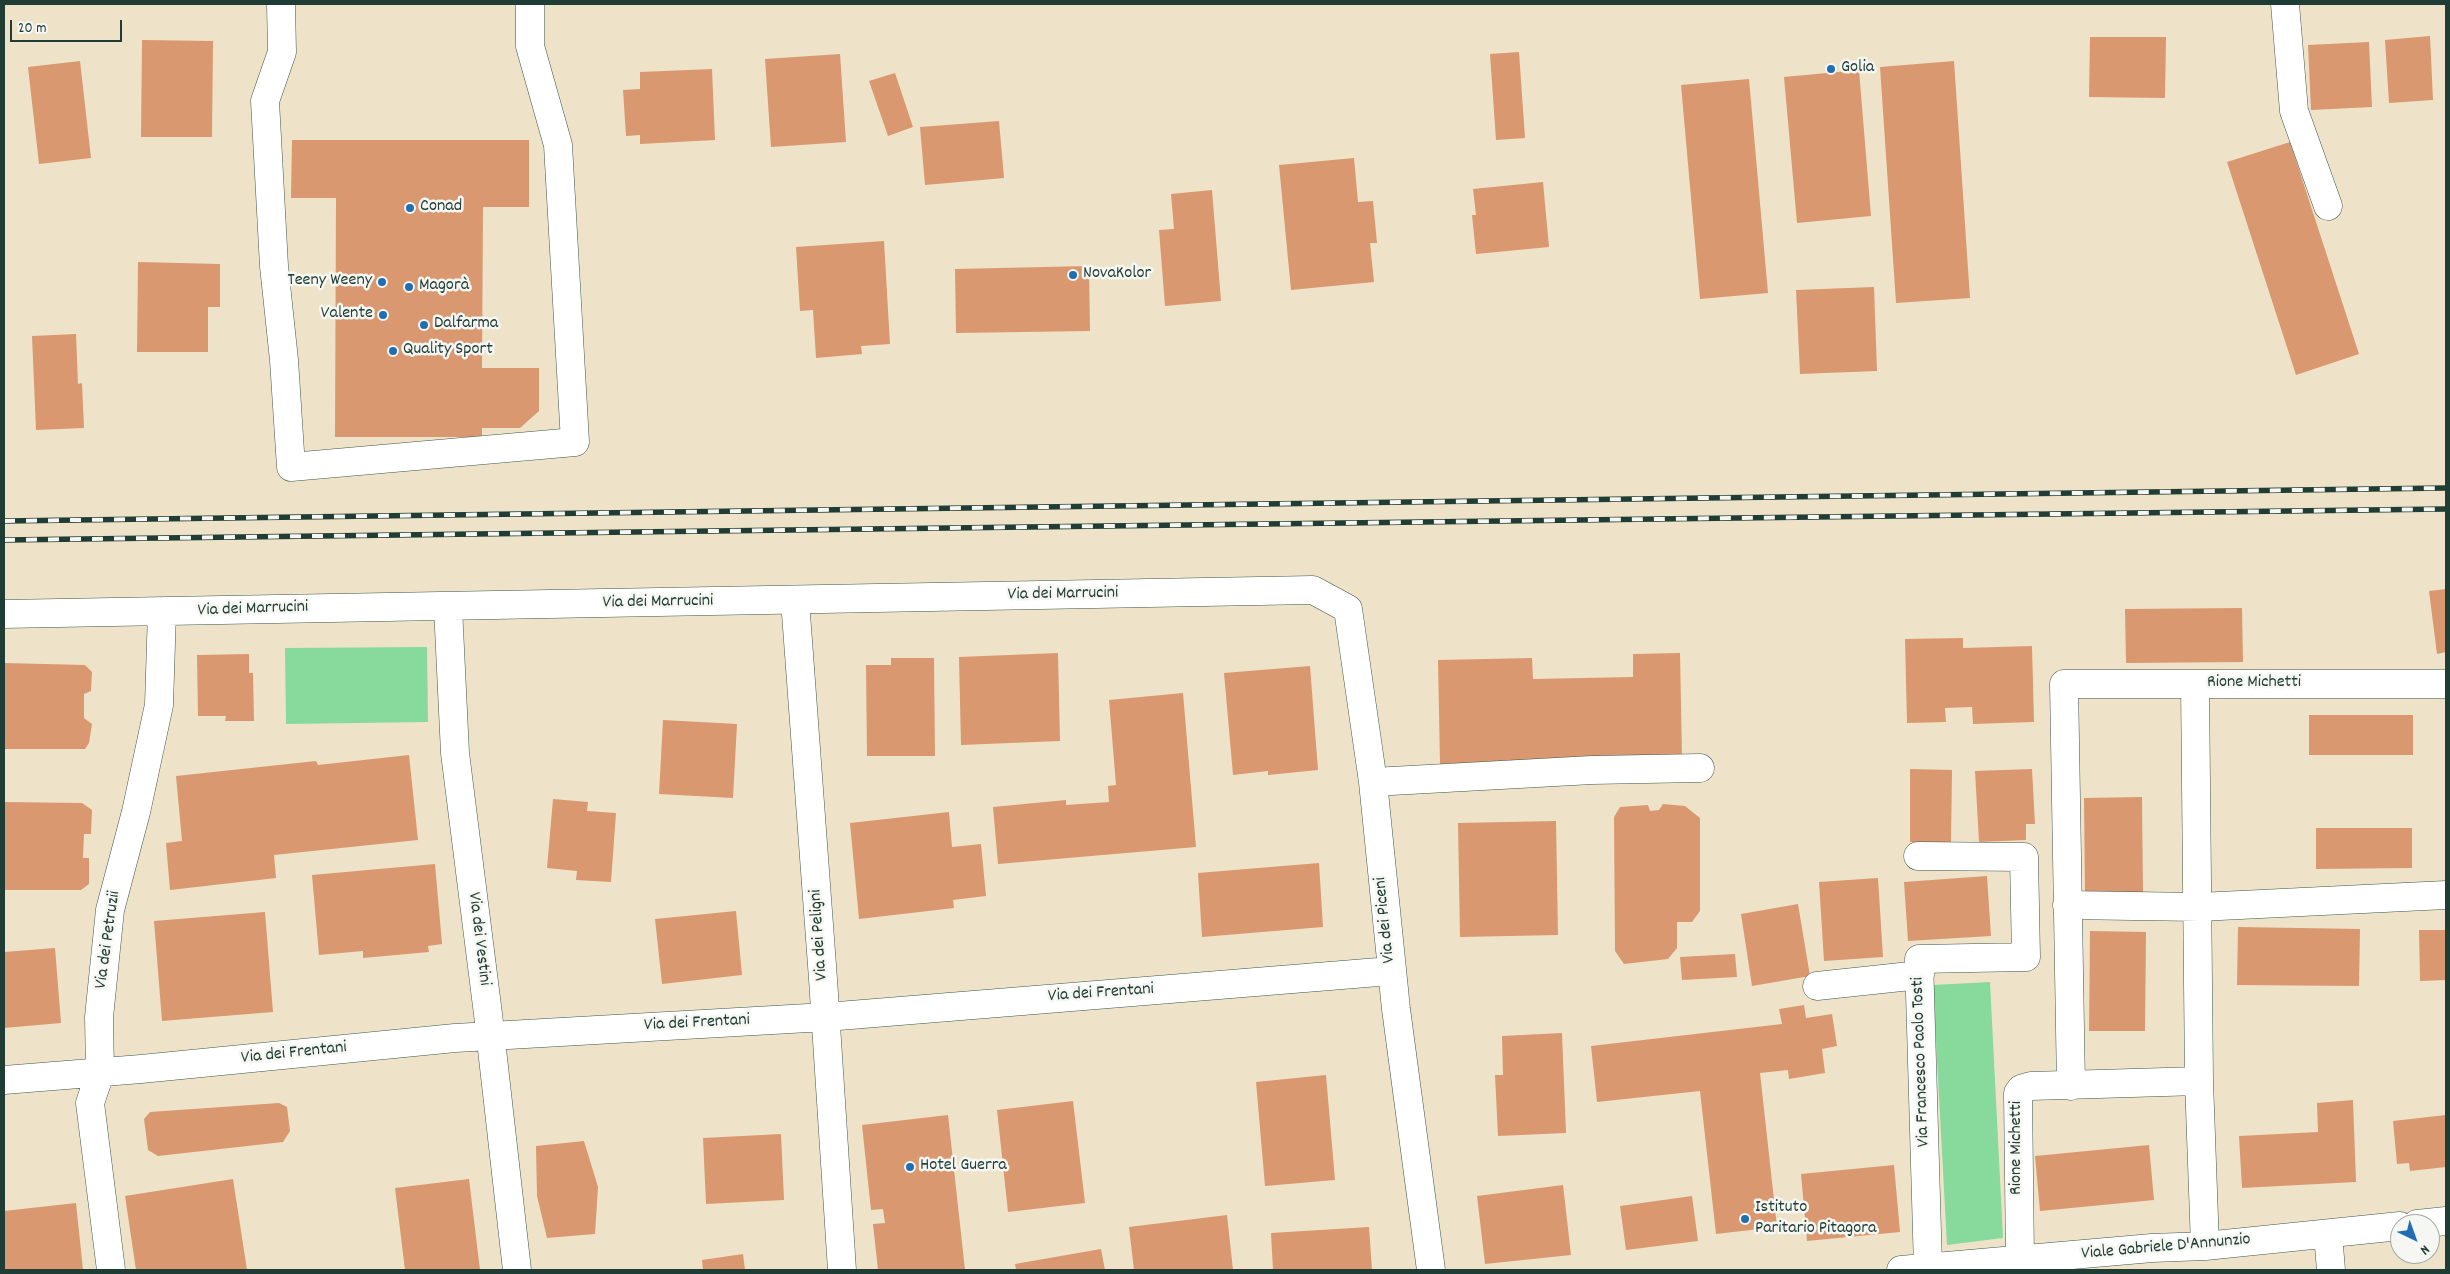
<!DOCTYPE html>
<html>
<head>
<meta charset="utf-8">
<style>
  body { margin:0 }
  #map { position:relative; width:2450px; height:1274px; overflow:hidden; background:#eee3c8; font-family:Dekko,sans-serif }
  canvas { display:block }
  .frame { position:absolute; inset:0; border:5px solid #1f3d34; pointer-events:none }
  .north { position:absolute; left:2390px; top:1214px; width:50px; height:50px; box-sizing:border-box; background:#f6f6f2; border:1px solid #a0aca6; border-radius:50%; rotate:138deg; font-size:14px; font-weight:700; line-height:20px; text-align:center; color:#1f3d34 }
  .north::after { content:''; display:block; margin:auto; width:18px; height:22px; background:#1f6fb2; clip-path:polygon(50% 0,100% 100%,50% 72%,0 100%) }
  .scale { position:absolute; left:10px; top:20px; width:112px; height:22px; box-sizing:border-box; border:2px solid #1f3d34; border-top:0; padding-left:6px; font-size:15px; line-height:18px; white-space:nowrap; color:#1f3d34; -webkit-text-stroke:4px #f6f6f2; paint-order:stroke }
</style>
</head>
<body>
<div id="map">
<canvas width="2450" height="1274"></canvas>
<div class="frame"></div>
<div class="north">N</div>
<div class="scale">20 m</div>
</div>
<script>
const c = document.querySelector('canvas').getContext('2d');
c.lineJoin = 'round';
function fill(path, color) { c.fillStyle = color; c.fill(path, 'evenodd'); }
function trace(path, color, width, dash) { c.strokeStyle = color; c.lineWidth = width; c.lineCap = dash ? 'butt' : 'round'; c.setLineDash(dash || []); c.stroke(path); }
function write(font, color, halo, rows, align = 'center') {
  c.font = font + ' Dekko,sans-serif'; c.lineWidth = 5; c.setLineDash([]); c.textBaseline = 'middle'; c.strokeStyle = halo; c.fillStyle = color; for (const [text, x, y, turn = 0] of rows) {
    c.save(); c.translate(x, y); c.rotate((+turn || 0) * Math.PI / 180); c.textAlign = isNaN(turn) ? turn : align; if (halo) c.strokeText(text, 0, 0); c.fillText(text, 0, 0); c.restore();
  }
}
const green = new Path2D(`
  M427,647L428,722L286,724L285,648Z
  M1990,982L2003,1238L1947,1245L1933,985Z`);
const building = new Path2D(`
  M2430,36L2433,100L2389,103L2385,40Z
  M2090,37H2166L2165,98L2089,97Z
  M142,40L213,41L212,137H141Z
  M2369,42L2372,107L2311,110L2308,45Z
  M1519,52L1525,138L1496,140L1490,54Z
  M840,54L846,142L771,147L765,59Z
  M80,61L91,158L39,164L28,67Z
  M1954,61L1970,298L1896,303L1880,67Z
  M712,69L715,140L640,144V135L626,136L623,90L640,89V72Z
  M1859,70L1871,216L1797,223L1784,77Z
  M895,73L913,127L888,136L869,81Z
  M1749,79L1768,293L1700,299L1681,85Z
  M999,121L1004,178L925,185L920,127Z
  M292,140H529V207H483L482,368H539V411L520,428H482V437H335L336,198H291Z
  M2290,142L2359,354L2296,375L2227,162Z
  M1354,158L1358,202L1373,201L1377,243H1370L1374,282L1291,290L1279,165Z
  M1543,182L1549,247L1476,254L1472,215H1476L1473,189Z
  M1212,190L1221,301L1165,306L1159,230L1174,229L1171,194Z
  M884,241L890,344L861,346L862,354L816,358L813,310L800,311L796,247Z
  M138,262L220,264V307H208V352H137Z
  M1089,266L1090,331L956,333L955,269Z
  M1874,287L1877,371L1800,374L1796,290Z
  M76,334L78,384L82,383L84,428L36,430L32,336Z
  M2446,589V652L2437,654L2429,591Z
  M2242,608L2243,662L2126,663L2125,609Z
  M1963,638V648L2032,646L2034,722L1973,724L1972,707L1945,708L1946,722L1907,723L1905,639Z
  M1058,653L1060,741L961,745L959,657Z
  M1680,653L1682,758L1440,764L1438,660L1532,658L1533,679L1633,677V654Z
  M249,654V673H253L254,721H225L226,716H198L197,655Z
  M891,658H934L935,756H867L866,665H891Z
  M4,663L85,665L92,672L91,691L84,694V718L92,724L89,743L85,749H4Z
  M1310,666L1318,770L1268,775V771L1233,775L1224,673Z
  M1183,693L1196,847L998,864L993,807L1066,800V805L1109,802L1108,786L1116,785L1109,700Z
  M2309,715H2413V755H2309Z
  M663,720L737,724L733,798L659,794Z
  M409,755L418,840L274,855L276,878L170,890L166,843L182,841L176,776L316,761L318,765Z
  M1910,769L1952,770L1951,842H1910Z
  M2032,769L2035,824H2026V840L1979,842L1975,771Z
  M2142,797L2143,893L2085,895L2084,798Z
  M553,799L588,802L587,811L616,813L611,882L576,880L577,871L547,868Z
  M4,802L82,803L92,810L91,834H84L83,858H89V884L81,890H4Z
  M1663,804L1685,806L1700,818V911L1692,922H1677V948L1668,959L1624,964L1615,951L1614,817L1620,807L1648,805L1650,811L1659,810Z
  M949,812L952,847L981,844L986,896L953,900L954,908L859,919L850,823Z
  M1556,821L1558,935L1460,937L1458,823Z
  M2316,828H2412V868L2316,869Z
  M1319,863L1323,927L1202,937L1198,873Z
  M435,864L442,944L428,946L429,952L363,958V951L319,955L312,875Z
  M1987,876L1991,936L1908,941L1904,882Z
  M1878,878L1883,957L1824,961L1819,882Z
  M1798,904L1810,976L1752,986L1741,914Z
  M736,911L742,975L662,984L655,919Z
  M265,912L273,1012L162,1021L154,921Z
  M2238,927L2360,929L2359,986L2237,985Z
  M2419,930H2446V980L2420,981Z
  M2090,931L2146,932L2145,1031H2089Z
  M55,948L61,1023L4,1028V952Z
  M1735,954L1737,977L1682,980L1680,957Z
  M1804,1005L1806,1018L1832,1014L1837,1046L1822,1049L1825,1073L1789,1079L1788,1070L1760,1073L1777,1227L1716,1234L1700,1091L1597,1102L1591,1046L1782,1024L1779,1009Z
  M1562,1033L1566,1133L1498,1136L1495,1075H1503L1502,1036Z
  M1326,1075L1335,1180L1265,1186L1256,1082Z
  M2353,1100L2356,1182L2242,1188L2239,1136L2318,1132L2317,1103Z
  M1073,1101L1085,1203L1008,1212L997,1110Z
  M279,1103L287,1107L290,1131L283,1142L158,1156L148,1150L144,1119L150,1112Z
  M948,1115L965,1270H878L873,1224L885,1223L883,1209L871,1210L862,1125Z
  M2446,1115V1167L2410,1171L2409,1163L2397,1164L2393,1121Z
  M781,1134L784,1200L706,1204L703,1138Z
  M584,1141L598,1187L595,1234L547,1238L537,1196L536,1146Z
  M2149,1145L2154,1200L2040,1211L2035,1156Z
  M1894,1165L1900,1232L1807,1241L1801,1174Z
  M233,1179L247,1270H136L125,1196Z
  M469,1179L480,1270H405L395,1188Z
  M1563,1185L1571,1255L1485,1264L1477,1196Z
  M1692,1196L1698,1241L1626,1250L1620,1206Z
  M76,1203L83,1270H4V1211Z
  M1227,1215L1233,1270H1134L1129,1227Z
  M1369,1227L1372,1270H1273L1271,1233Z
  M1101,1249L1105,1270H1016L1015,1264Z
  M743,1254L745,1270H703L702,1260Z`);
const minor = new Path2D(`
  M281,4L282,52L265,101L274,266L284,360L291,467L575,442L558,145L530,46V4
  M2285,4L2294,111L2328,206
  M795,600L823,979L842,1270
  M448,607L455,753L488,1014L517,1270
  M4,614L1313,590L1348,609L1373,782L1396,1009L1431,1270
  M2195,684L2199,1081L2205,1246
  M1373,782L1592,770L1700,768
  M1918,856L2024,857L2026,957L1919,959L1928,1267
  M2067,905L2199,907L2446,895
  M1817,986L1920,975
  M4,1080L141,1069L455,1038L826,1017L1391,971
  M2071,1086L2064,684H2446
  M2417,1224L2446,1221
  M2328,1234L2331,1270
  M2020,1260L2018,1093L2021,1089L2031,1086L2199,1081
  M111,1270L90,1103L100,1073L99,1017L110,910L136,812L159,705L162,612
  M1901,1270L2152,1248L2205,1246L2400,1226`);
const rail = new Path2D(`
  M4,521L2446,488
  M4,540L2446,509`);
const markers = [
  [1831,69,5,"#1f6fb2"],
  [410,208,5,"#1f6fb2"],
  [1073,275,5,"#1f6fb2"],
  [382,282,5,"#1f6fb2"],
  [409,287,5,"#1f6fb2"],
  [383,315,5,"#1f6fb2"],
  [424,325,5,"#1f6fb2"],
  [393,351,5,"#1f6fb2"],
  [910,1167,5,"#1f6fb2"],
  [1745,1219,5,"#1f6fb2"]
];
const poiNames = [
  ["Golia",1841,69],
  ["Conad",420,208],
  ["NovaKolor",1083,275],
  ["Teeny Weeny",372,282,"right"],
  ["Magorà",419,287],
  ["Valente",373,315,"right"],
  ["Dalfarma",434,325],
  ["Quality Sport",403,351],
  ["Hotel Guerra",920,1167],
  ["Istituto",1755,1209],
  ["Paritario Pitagora",1755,1230]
];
const streetNames = [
  ["Via dei Marrucini",1063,595,-1],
  ["Via dei Marrucini",658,603,-1],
  ["Via dei Marrucini",253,610,-2],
  ["Rione Michetti",2254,684],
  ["Via dei Piceni",1386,920,-96],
  ["Via dei Peligni",820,935,-94],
  ["Via dei Vestini",478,939,83],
  ["Via dei Petruzii",109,940,-82],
  ["Via dei Frentani",1101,994,-4],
  ["Via dei Frentani",697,1024,-3],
  ["Via dei Frentani",294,1054,-6],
  ["Via Francesco Paolo Tosti",1922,1062,-92],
  ["Rione Michetti",2018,1148,-90],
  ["Viale Gabriele D'Annunzio",2166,1248,-5]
];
fill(green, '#87da9c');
fill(building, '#d9986f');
trace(minor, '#3e564a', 29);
trace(minor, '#fff', 28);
trace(rail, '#1f3d34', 5.5);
trace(rail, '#f6f6f2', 4, [11]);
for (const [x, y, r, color] of markers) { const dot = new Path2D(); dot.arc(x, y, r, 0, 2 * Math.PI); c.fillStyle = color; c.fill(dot); trace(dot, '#f6f6f2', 2); }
write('18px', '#1f3d34', '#f6f6f2', poiNames, 'left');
write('18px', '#1f3d34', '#f6f6f2', streetNames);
</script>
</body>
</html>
